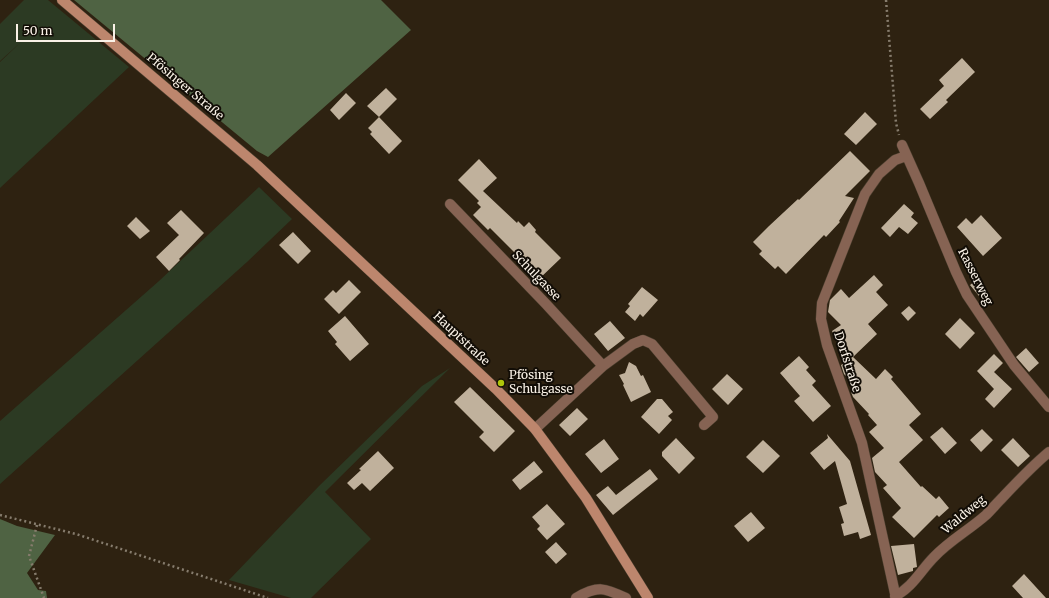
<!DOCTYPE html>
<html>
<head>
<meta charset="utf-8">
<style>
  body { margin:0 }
  #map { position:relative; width:1049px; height:598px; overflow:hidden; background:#2e2211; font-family:Merriweather,serif }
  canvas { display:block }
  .scale { position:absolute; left:16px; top:24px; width:99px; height:18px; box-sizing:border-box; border:2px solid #faf2e7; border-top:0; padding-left:5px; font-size:12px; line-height:14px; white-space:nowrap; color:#faf2e7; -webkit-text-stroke:3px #120d06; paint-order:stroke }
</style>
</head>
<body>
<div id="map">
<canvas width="1049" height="598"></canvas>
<div class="scale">50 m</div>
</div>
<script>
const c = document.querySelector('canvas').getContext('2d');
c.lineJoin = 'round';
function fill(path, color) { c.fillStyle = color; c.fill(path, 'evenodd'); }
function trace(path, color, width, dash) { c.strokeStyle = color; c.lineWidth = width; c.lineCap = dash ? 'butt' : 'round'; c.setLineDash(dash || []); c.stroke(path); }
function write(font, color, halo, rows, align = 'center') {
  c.font = font + ' Merriweather,serif'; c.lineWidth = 4; c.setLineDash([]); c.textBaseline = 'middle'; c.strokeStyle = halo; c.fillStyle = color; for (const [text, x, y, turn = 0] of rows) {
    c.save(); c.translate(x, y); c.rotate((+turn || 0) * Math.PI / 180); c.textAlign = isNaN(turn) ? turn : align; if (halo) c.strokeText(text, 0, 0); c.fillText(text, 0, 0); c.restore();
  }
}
const green = new Path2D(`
  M24,0H48L129,67L0,188V62L21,42L0,61V24Z
  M259,187L292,219L247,262L0,484V421L159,281Z
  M450,368L325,492L371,539L311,598H291L229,580L319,486L388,419L422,386Z`);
const forest = new Path2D(`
  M74,0H381L411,30L268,157L257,151Z
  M0,519L17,526L55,535L27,573L38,590L46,591L47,598H0Z`);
const building = new Path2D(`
  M962,58L975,72L946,100L948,102L930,119L920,109L944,86L939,80Z
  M386,88L397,99L379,117L367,106Z
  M346,93L356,103L339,120L330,110Z
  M865,112L877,124L856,145L844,134Z
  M379,117L402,141L389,154L370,134L372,132L368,128Z
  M850,151L870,171L845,196L854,198L839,221L840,222L826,237L824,235L786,274L778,266L775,269L759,254L762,251L753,242L769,226L798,199L799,200Z
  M479,159L497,178L483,191L517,223L518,221L524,227L529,222L536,230L535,232L561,258L538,280L525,265L526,264L490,228L488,230L473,215L481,207L477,203L479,201L458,180Z
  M904,204L914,213L911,217L918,223L908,234L899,227L890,237L881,228Z
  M181,210L204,233L179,259L180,260L169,271L156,257L179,235L167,223Z
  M981,215L1002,238L983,256L957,227L966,218L972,224Z
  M136,217L150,231L140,239L127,226Z
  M293,232L311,251L298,264L279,245Z
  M874,275L883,285L876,292L888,305L868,324L877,334L853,357L876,379L885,369L893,377L891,379L921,414L909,425L923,440L899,462L921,487L922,486L936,499L939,496L949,508L939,517L937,515L914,538L892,517L901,508L883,488L887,485L875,472L872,458L884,448L869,432L877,425L868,415L869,414L853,397L851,392L856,387L844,374L841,365L846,362L832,331L841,325L828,312L830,300L841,289L849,298Z
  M978,279L986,290L979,296L970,285Z
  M349,280L361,292L339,314L324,299L333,290L336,293Z
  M642,287L658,300L643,317L640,314L635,321L625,312L630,306L628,304Z
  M909,306L916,313L908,321L901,313Z
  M345,316L369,344L350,361L335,344L337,342L328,331Z
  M960,318L975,333L960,349L945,334Z
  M610,321L625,338L608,351L594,334Z
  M1026,348L1039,363L1029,372L1016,357Z
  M994,354L1003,363L994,372L1012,389L994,408L985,399L994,389L977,371Z
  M799,356L809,367L806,370L816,381L812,385L831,406L813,422L794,401L800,396L780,373Z
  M629,362L636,366L641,376L643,375L651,392L631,402L623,385L624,384L619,375L625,373Z
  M727,374L743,389L728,405L712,389Z
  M470,387L515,431L494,452L479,437L484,432L454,402Z
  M657,399H662L673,412L668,416L672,420L659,434L641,417Z
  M577,408L588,419L570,436L559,425Z
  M942,427L957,443L945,454L930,437Z
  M982,429L993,440L981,452L970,440Z
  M827,434L850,461L871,535L860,539L858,532L844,536L841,524L844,523L839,507L847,504L835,461L824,470L810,453L828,438Z
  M676,438L695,458L679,474L662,456V452Z
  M1013,438L1030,456L1018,467L1001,450Z
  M604,439L619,459L601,473L585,454Z
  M763,440L780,456L763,473L746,457Z
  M378,451L394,468L370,491L362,483L354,490L347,483L361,470L359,469Z
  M534,461L543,472L520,490L512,480Z
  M650,469L658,479L613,515L596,495L608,486L616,495Z
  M547,504L565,524L547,540L537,529L540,526L532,517Z
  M751,512L765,528L748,542L734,526Z
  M556,542L567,554L556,564L545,552Z
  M914,544L917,567L913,568V571L898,575L891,546Z
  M1024,574L1046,598H1023L1012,586Z`);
const path = new Path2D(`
  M886,0L896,123L899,135
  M0,515L76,534L268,598
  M37,525L29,556L44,598`);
const street = new Path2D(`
  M902,145L919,183L956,272L967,295L1014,365L1049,407
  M450,204L546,304L603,366
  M535,429L603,366L633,344L643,340L652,344L713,417L704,425
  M895,596C912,588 921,570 934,557C949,541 969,530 986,515C992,509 997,503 1003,497C1018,481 1032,466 1049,452
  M576,598C598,585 605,588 626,598
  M896,598L862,443L827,345L821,319L822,303L865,194L879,174L895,160L906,156`);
const secondary = new Path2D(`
  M62,0L257,165L496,389L535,429L586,498L648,598`);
const markers = [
  [501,383,4,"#aec50a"]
];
const streetNames = [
  ["Pfösinger Straße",185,87,40],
  ["Schulgasse",536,276,46],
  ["Rasserweg",975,277,63],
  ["Hauptstraße",461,339,43],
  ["Dorfstraße",847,362,72],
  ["Waldweg",964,515,-40]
];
const poiNames = [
  ["Pfösing",509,376],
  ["Schulgasse",509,390]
];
fill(green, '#2c3a23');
fill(forest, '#4f6343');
fill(building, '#c0b19c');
trace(street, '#4b3f2f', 11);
trace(secondary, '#4b3f2f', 11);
trace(path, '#867c6d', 2.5, [2, 3]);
trace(street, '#866353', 10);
trace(secondary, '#bd866d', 10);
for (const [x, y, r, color] of markers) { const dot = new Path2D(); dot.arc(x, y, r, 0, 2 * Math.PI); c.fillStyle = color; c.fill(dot); trace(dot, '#120d06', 1.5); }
write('12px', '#faf2e7', '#120d06', streetNames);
write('12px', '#faf2e7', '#120d06', poiNames, 'left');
</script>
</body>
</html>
